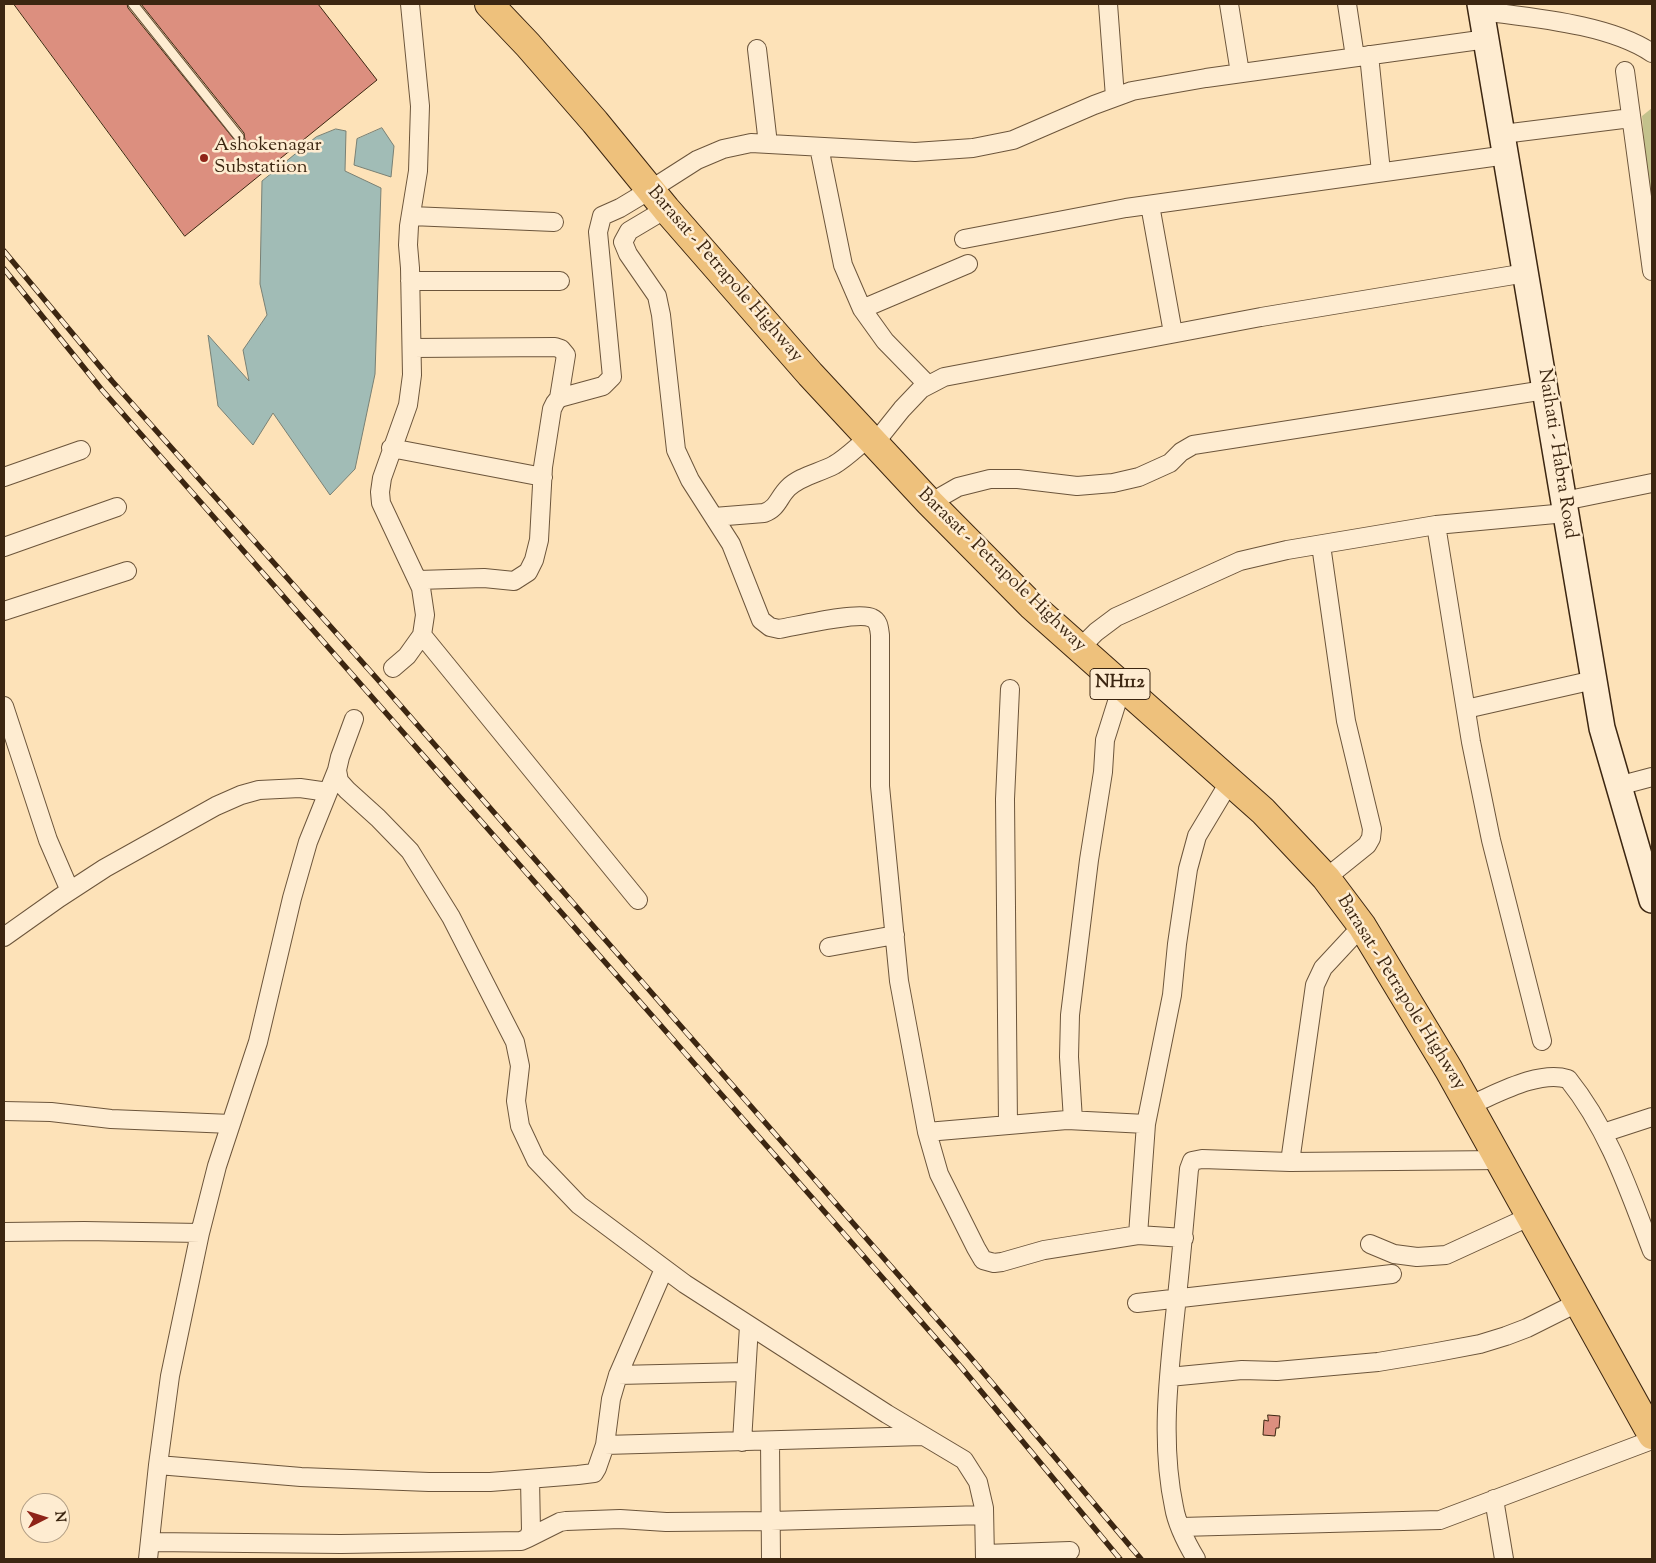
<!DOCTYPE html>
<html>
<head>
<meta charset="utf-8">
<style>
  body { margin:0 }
  #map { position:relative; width:1656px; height:1563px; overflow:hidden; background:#fde2b8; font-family:"Sorts Mill Goudy",serif }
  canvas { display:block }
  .frame { position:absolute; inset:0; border:5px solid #3c2611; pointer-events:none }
  .north { position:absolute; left:20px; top:1493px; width:50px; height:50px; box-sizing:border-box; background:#feecd1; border:1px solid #b09d84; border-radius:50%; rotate:85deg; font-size:14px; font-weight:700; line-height:20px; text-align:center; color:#3c2611 }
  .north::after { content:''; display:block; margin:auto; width:18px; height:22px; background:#8f2418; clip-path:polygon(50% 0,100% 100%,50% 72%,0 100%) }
</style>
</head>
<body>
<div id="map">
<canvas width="1656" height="1563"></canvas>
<div class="frame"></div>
<div class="north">N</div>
</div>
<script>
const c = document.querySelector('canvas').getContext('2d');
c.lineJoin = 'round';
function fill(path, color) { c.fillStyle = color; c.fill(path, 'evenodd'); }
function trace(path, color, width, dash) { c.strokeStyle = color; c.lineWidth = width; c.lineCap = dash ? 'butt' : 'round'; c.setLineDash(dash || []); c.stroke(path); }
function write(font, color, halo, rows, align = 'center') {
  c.font = font + ' "Sorts Mill Goudy",serif'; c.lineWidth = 5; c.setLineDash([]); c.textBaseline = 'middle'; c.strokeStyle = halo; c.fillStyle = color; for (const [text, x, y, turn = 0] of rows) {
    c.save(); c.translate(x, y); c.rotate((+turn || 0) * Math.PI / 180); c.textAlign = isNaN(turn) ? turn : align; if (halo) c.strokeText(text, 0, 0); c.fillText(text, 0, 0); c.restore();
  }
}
const green = new Path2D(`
  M1652,108V239L1642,116Z`);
const water = new Path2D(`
  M382,128L394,146L391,177L354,165L357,139Z
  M336,129L346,131L345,171L381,188L375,374L355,469L330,495L273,413L253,445L218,406L208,335L249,381L243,350L267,315L260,284L262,181L316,137Z`);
const building = new Path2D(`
  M14,4H127L128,8L237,143H240L245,140L244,133L141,4H318L377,80L185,236Z
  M1268,1415L1280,1416L1279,1428H1276L1275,1436L1263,1435L1264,1420L1268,1421Z`);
const lane = new Path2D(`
  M133,4L239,137`);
const street = new Path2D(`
  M1108,4L1115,97
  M1229,4L1240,73
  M1347,4L1355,57
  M1482,11C1533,18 1609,24 1652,53
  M757,49L768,144
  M1369,55L1381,172
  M1625,71L1652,271
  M1503,134L1631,118
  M819,147L843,265L862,309L885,341L928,385
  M1150,205L1173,333
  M666,209L629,231L623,242L628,254L657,296L661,315L676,450L690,480L731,544L761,620L770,627L779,629C797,626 859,611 872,618C879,621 879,628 880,635V786L899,981L927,1132L939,1174L976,1248L983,1260L994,1263L1002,1262L1044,1250L1138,1235L1184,1238
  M411,216L554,222
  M964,239L1126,208L1507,155
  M410,281H560
  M862,309L968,264
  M412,348L555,347L561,349L566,355L559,398
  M874,444L902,409L921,389L944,377L1261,317L1526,273
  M391,448L543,477
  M4,477L81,450
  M1564,501L1652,483
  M930,503L958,487L990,479H1018L1077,486L1113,483L1139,477L1170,463L1181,452L1193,445L1545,390
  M714,517L764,513C778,508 778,498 788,488C800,476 819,473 834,465C846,458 857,447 868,438
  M1436,525L1471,742L1491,840L1542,1041
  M1321,545L1346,721L1372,829L1371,838L1367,845L1326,878
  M4,547L117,507
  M418,580L484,578L514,581L528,572L534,560L539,540L543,467L552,409L555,403L559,398L603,386L612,377L598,232L602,216L620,208L650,190L697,160L723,149L751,143L915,152L973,148L1013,140L1094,105L1132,91L1206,78L1487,39
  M4,611L127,571
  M422,635L638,900
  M1080,648L1096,632L1116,617L1240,561L1287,550L1436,525L1566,513
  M393,668L407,656L422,635L425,615L421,588L381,503L380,492L382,478L408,405L412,375L410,268L408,245L409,226L418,171L420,106L410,4
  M4,706L48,840L70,891
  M1466,709L1594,680
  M354,719L340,757L337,770L339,781L347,790L378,818L410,851L451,917L515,1042L520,1066L516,1101L520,1126L536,1160L579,1205L685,1284L887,1414L964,1460L978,1482L984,1508L985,1559
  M1618,786L1652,777
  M4,937L59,898L105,868L216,806L241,795L259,790L300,788L328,792
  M829,947L895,935
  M1470,1105C1497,1094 1538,1070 1568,1079C1609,1130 1629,1191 1652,1251
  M4,1111L51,1112L111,1119L231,1124
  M1073,1120L1069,1057L1070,1015L1089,860L1103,772L1105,740L1122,686
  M1008,1125L1005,799L1010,689
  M927,1132L1067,1120L1146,1124
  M1603,1133L1652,1117
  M1290,1162L1315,985L1323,968L1362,926
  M4,1232L84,1231L200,1233
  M1138,1235L1146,1124L1172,995L1177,944L1188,869L1197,836L1230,781
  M1370,1244L1394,1254L1417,1257L1446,1255L1531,1216
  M1137,1303L1392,1274
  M618,1375L746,1372
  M1169,1377L1242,1370L1277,1371L1378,1362L1432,1353L1480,1344L1506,1336L1527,1328L1579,1302
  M770,1441L771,1559
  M742,1442L749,1326
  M605,1445L922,1436
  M158,1465L301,1477L429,1482H490L578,1475L594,1473L597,1468L605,1445L611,1399L618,1375L664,1269
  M1494,1499L1504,1559
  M1181,1527L1440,1520L1652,1440
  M528,1538L560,1522L566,1521L620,1519L666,1522L771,1521L984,1515
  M150,1542L341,1544L521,1541L528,1538L531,1531L530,1479
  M985,1554L1070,1551
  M148,1559L158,1465L170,1376L200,1233L217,1166L258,1042L292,898L308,842L337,770
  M1196,1559C1187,1544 1177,1525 1174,1507C1160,1441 1169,1372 1176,1306C1181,1260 1185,1215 1189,1169L1192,1161L1202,1159L1290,1162L1501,1160`);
const secondary = new Path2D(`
  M1480,4L1602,728L1652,900`);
const highway = new Path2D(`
  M489,4L528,45L595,122L666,209L810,374L930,503L1031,605L1263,811L1326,878L1362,926L1449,1070L1652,1435`);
const rail = new Path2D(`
  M4,251L112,381L379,681L971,1358L1141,1559
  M4,269L102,390L961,1367L1120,1559`);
const markers = [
  [204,158,5,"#8f2418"]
];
const shields = [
  [1120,684,60]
];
const shieldNames = [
  ["NH112",1120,684]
];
const poiNames = [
  ["Ashokenagar",214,147],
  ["Substatiion",214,169]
];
const streetNames = [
  ["Barasat - Petrapole Highway",724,275,49],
  ["Naihati - Habra Road",1556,454,81],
  ["Barasat - Petrapole Highway",1001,571,44],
  ["Barasat - Petrapole Highway",1400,993,58]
];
fill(green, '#c3c28c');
fill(water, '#a1bcb6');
trace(water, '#798074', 1);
fill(building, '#dc8f7f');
trace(building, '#3c2611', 1);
trace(lane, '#6c553b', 11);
trace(street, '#6c553b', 20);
trace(secondary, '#3c2611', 28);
trace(highway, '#3c2611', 30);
trace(lane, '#feecd1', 9);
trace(street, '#feecd1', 18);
trace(secondary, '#feecd1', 25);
trace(highway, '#eec17c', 28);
trace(rail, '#3c2611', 5.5);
trace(rail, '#feecd1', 4, [11]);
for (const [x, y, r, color] of markers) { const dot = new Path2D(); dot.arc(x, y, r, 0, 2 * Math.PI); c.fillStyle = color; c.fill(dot); trace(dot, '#feecd1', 2); }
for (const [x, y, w] of shields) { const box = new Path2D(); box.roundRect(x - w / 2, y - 15.5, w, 31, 4); c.fillStyle = '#feecd1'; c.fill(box); trace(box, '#3c2611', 1); }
write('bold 18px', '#3c2611', null, shieldNames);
write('19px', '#3c2611', '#feecd1', poiNames, 'left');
write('19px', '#3c2611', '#feecd1', streetNames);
</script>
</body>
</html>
